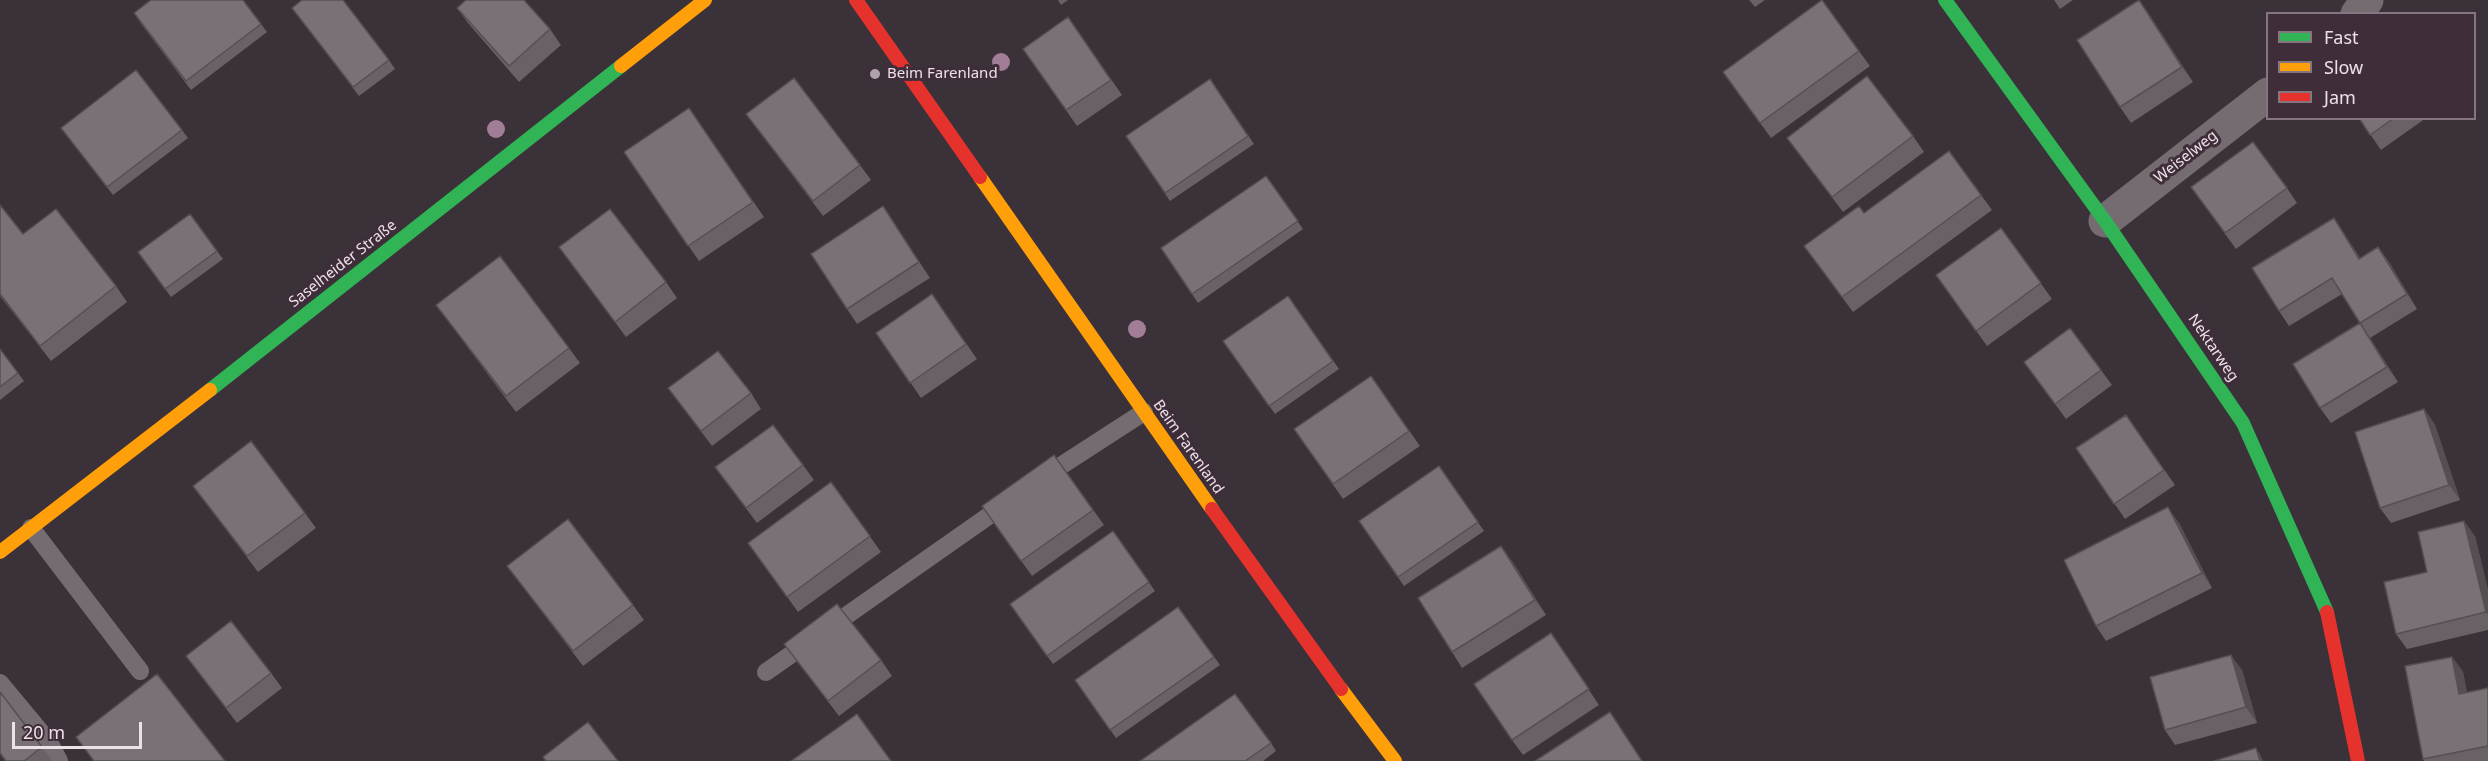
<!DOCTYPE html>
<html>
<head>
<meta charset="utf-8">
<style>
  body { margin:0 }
  #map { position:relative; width:2488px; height:761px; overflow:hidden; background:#3b3138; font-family:"Noto Sans",sans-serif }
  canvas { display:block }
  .legend { position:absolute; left:2266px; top:12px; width:210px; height:108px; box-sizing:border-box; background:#3f2d3a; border:2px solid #857580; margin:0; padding:8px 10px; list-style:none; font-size:18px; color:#ede1e9 }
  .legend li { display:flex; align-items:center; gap:12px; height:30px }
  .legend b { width:30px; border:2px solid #857580 }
  .scale { position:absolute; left:12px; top:722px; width:130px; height:27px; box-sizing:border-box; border:3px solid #ede1e9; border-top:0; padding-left:8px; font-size:18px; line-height:21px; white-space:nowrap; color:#ede1e9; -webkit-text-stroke:4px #3f2d3a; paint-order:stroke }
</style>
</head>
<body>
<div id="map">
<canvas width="2488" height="761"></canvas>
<ul class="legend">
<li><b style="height:8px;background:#30b455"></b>Fast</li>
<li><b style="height:8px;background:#ff9f0a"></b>Slow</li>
<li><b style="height:8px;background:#e5322d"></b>Jam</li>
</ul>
<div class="scale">20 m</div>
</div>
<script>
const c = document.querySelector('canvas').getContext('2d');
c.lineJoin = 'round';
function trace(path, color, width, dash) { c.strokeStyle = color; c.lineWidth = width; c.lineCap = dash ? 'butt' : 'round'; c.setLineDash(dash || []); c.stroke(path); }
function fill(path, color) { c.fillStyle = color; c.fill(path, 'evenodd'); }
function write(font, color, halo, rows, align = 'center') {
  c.font = font + ' "Noto Sans",sans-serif'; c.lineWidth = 6; c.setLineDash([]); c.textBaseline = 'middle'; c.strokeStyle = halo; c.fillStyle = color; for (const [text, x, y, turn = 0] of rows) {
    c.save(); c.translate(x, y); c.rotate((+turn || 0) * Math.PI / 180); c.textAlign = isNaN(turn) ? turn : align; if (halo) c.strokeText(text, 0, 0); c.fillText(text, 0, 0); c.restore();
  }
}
const lane = new Path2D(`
  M1042,478L1144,412
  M31,528L140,671
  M766,672L1007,503
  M0,683L49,742L59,761`);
const street = new Path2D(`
  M2357,14L2367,0
  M2105,221L2268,94`);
const fast = new Path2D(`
  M1945,0L2105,221L2243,423L2327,612
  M210,390L621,66`);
const slow = new Path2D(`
  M621,66L705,0
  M980,177L1212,509
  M0,552L210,390
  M1341,689L1395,761`);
const jam = new Path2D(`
  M856,0L980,177
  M1212,509L1341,689
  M2327,612L2358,761`);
const trees = [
  [1001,62],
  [496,129],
  [1137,329]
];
const wall = new Path2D(`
  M1058,0H1068L1061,5Z
  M1749,0H1765L1755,7Z
  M2054,0H2073L2060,9Z
  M2139,0L2193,82L2131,123L2120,107Z
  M457,8L550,29L561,45L519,82L468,23Z
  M298,16L389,60L395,69L359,96Z
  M1068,17L1122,95L1077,126L1023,49Z
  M139,21L261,24L267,32L191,90Z
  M1859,51L1870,66L1771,138L1723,72Z
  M1210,79L1254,144L1170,201L1126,136Z
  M689,108L764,217L699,261L624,152Z
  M746,114L860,165L871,180L823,216Z
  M2359,118H2426L2381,150Z
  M182,130L188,138L113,195L67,136Z
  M1913,136L1924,152L1843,212L1787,138Z
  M1949,151L1992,210L1853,312L1815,261L1864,213Z
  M1266,176L1303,229L1198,303L1161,248Z
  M2191,187L2287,188L2297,203L2236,249Z
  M0,205L23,234L116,286L127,302L51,361L0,296Z
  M2334,218L2360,258L2378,247L2389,262L2417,309L2370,338L2398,382L2331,423L2320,408L2360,323L2342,294L2289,326L2279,311Z
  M893,222L930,278L857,324L847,309Z
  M2001,228L2052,299L1987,346L1936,275Z
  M559,247L666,282L677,298L626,337Z
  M217,251L223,259L171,297L138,252Z
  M932,294L977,359L921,398L876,333Z
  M1288,296L1339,369L1275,414L1223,341Z
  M436,305L569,348L580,363L516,412Z
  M0,349L24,381L0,400Z
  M2024,362L2101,370L2112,385L2066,419Z
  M1371,376L1420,446L1343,499L1294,429Z
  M668,388L751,393L761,409L712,446Z
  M2424,409L2435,425L2460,500L2391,523L2380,508Z
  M2126,415L2175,485L2125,519L2076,448Z
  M1054,455L1104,525L1032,576L982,506Z
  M803,465L814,480L757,523L715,467Z
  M1439,466L1484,531L1404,586L1359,521Z
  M831,482L881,552L798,612L748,543Z
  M193,486L305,513L316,528L258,572Z
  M2179,523L2212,588L2106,641L2096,626Z
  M1113,531L1155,591L1053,664L1010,604Z
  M2475,536L2488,590V630L2407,649L2396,634L2427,572Z
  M1512,561L1546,615L1462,668L1452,652Z
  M507,566L633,605L644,620L583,666Z
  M1178,607L1220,665L1116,738L1075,680Z
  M1551,633L1599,705L1523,755L1512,740Z
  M784,644L881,660L892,676L839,716Z
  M186,656L271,673L282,688L237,723Z
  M2452,657L2463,672L2467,693L2488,688V761H2424L2423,759Z
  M2242,670L2257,723L2175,745L2165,730Z
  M0,692L42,747L52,761H5L0,754Z
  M1271,743L1276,751L1263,761H1140Z`);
const shadedWall = new Path2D(`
  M2139,0L2150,15L2193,82L2182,67Z
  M2334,218L2344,233L2370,274L2359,259Z
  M2378,247L2389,262L2417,309L2407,294Z
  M2360,323L2370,338L2398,382L2387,367Z
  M2424,409L2435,425L2460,500L2449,485Z
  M2168,507L2179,523L2212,588L2202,573Z
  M2464,521L2475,536L2488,590V615L2486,612Z
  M1501,546L1512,561L1546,615L1535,600Z
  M2231,655L2242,670L2257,723L2246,707Z
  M2452,657L2463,672L2470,709L2459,694Z
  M2256,748L2261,756L2263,761H2260Z`);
const building = new Path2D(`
  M151,0H243L261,24L186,81L134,13Z
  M302,0H343L389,60L353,87L292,8Z
  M466,0H524L550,29L509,66L457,8Z
  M1822,0L1859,51L1760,123L1723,72Z
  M2139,0L2182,67L2120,107L2077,40Z
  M1068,17L1111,80L1066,110L1023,49Z
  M136,70L182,130L107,187L61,128Z
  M1867,76L1913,136L1832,197L1787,138Z
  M794,78L860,165L813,201L746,114Z
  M1210,79L1248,136L1165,193L1126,136Z
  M689,108L753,202L688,246L624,152Z
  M2359,118H2394L2370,135Z
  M2253,142L2287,188L2225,233L2191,187Z
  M1949,151L1981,195L1842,297L1804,246L1859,206L1864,213Z
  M1266,176L1298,221L1192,294L1161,248Z
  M0,205L23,234L56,209L116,286L40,346L0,294Z
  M883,206L919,262L847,309L811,254Z
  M610,209L666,282L615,322L559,247Z
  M190,214L217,251L165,289L138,252Z
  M2334,218L2359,259L2378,247L2407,294L2360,323L2332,278L2279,311L2252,268Z
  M2001,228L2041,283L1976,331L1936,275Z
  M500,256L569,348L506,396L436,305Z
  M932,294L966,344L910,383L876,333Z
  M1288,296L1333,361L1269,406L1223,341Z
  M2360,323L2387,367L2320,408L2293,364Z
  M2070,328L2101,370L2055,404L2024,362Z
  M0,349L18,373L0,387Z
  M718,351L751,393L701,431L668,388Z
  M1371,376L1409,431L1333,484L1294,429Z
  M2424,409L2449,485L2380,508L2355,432Z
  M2126,415L2164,470L2114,504L2076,448Z
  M773,425L803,465L746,508L715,467Z
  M251,441L305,513L247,556L193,486Z
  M1054,455L1093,510L1021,561L982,506Z
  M1439,466L1478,522L1398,577L1359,521Z
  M831,482L870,536L787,597L748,543Z
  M2168,507L2202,573L2096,626L2064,560Z
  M568,519L633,605L573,651L507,566Z
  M2464,521L2486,612L2396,634L2384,582L2427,572L2418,532Z
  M1113,531L1149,582L1047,656L1010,604Z
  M1501,546L1535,600L1452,652L1418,598Z
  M837,604L881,660L828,701L784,644Z
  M1178,607L1214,657L1110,730L1075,680Z
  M231,621L271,673L226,708L186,656Z
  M1551,633L1589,689L1512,740L1474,684Z
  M2231,655L2246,707L2165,730L2150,677Z
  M2452,657L2459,694L2488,688V746L2423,759L2405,666Z
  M157,674L225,761H94L76,737Z
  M0,692L42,747L24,761H6L0,753Z
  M1235,694L1271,743L1245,761H1140Z
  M1610,712L1642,761H1535Z
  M857,714L891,761H791Z
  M588,722L618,761H546L543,757Z
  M2256,748L2260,761H2214Z`);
const markers = [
  [875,74,6,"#afa3ab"]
];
const poiNames = [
  ["Beim Farenland",887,74]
];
const streetNames = [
  ["Weiselweg",2186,157,-38],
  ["Saselheider Straße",343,264,-38],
  ["Nektarweg",2213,348,56],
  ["Beim Farenland",1188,447,55]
];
trace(lane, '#746c71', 18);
trace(street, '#746c71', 33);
trace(fast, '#30b455', 14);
trace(slow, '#ff9f0a', 14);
trace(jam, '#e5322d', 14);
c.fillStyle = '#a27d97';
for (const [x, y] of trees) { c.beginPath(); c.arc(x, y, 9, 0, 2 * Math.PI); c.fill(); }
fill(wall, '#696166');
fill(shadedWall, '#554f53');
fill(building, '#7a7177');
trace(building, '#554f53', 1.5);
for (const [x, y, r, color] of markers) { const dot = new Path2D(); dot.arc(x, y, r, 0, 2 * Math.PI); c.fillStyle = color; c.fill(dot); trace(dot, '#3f2d3a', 2); }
write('15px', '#ede1e9', '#3f2d3a', poiNames, 'left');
write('15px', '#ede1e9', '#3f2d3a', streetNames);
</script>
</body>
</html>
